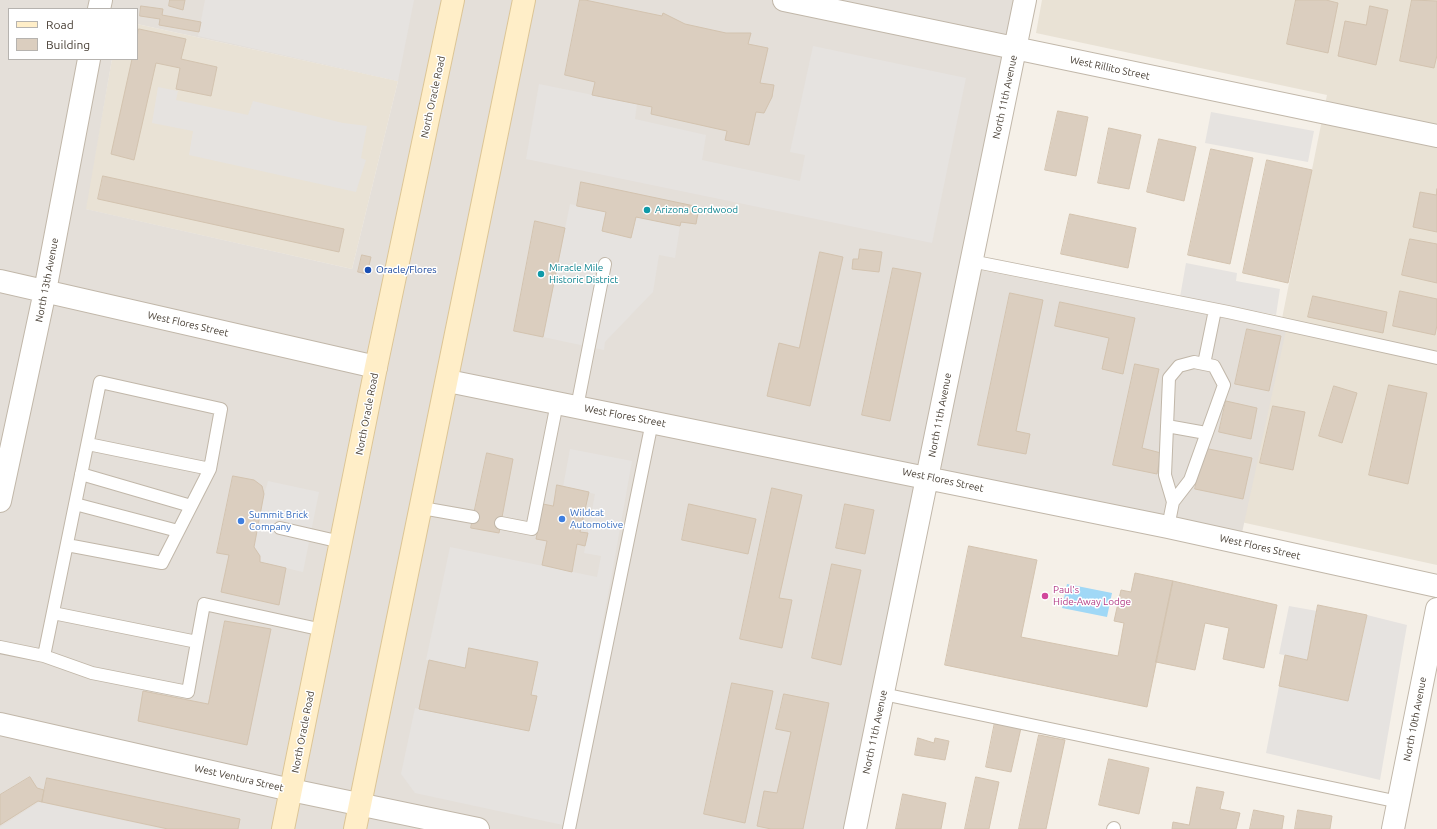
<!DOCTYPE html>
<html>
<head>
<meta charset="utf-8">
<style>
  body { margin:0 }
  #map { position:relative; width:1437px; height:829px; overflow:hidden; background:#f5f0e8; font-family:Ubuntu,sans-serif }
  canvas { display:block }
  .legend { position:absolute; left:8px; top:8px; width:130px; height:52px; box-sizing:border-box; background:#fff; border:1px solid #b6b3af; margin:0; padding:5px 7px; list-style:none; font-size:12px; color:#494036 }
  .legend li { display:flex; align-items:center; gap:8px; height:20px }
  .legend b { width:20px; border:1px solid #b6b3af }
</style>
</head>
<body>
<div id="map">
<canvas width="1437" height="829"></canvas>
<ul class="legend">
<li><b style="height:5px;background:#ffeec8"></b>Road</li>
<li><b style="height:11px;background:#dbcebf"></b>Building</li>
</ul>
</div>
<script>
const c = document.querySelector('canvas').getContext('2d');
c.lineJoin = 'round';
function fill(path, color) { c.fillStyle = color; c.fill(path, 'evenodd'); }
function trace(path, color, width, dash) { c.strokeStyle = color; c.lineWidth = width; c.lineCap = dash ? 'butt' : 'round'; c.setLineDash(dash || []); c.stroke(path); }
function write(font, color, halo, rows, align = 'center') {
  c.font = font + ' Ubuntu,sans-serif'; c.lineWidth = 3; c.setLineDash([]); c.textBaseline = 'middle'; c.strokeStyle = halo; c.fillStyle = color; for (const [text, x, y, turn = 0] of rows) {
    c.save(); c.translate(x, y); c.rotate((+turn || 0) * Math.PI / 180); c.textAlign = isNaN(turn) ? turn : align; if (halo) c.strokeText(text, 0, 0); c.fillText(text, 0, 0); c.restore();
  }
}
const residential = new Path2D(`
  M1042,0H1437V565L1241,522L1327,95L1036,33Z
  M137,24L398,81L352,269L85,209L112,59H137Z`);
const industrial = new Path2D(`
  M0,0H1025L970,268L1286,330L1240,542L927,477L855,829H0ZM9,9H137V24L398,81L352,269L86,209L112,59H9Z`);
const parking = new Path2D(`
  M205,0H414L398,81L198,36Z
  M813,46L966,78L932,243L526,159L539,84L637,104L635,119L706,135L702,160L800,181L805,155L790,152Z
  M158,87L178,91L176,100L248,115L253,101L343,123L367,126L361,158L366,160L356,192L189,155L193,131L152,123Z
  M1211,112L1314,131L1308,162L1205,143Z
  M570,204L606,212L602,231L631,238L636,217L680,226L675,258L659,255L653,292L605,342L604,350L543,337Z
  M1186,263L1237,273L1236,281L1280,289L1276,315L1180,297Z
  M570,449L632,461L611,579L563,825L415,793L401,774L415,708L529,731L537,696L531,695L538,662L469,648L465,668L426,660L450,547L597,577L601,556L584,553L595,494L563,487Z
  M268,481L319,492L303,572L260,562V556L254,547L264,494Z
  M1289,606L1317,611L1307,660L1279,654Z
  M1367,615L1407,625L1380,780L1266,753L1279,686L1348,701Z
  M39,802L163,829H0V827Z`);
const water = new Path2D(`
  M1067,584L1112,593L1107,617L1062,608Z`);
const building = new Path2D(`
  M170,0H185L183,10L169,6Z
  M580,0H585L662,16L663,13L685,24L726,33H751L748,44L768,48L760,83L774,85L772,97L764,113L756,112L749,145L725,140L727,131L651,114L652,107L592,95L595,82L565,75Z
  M1296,0H1326L1338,3L1328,53L1287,44Z
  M1412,0L1437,1V55L1434,68L1400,61Z
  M141,6L163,9L162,15L201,22L199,32L159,25L160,19L140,16Z
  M1370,6L1388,10L1376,65L1338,56L1345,21L1366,25Z
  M139,29L186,39L181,59L217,67L211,96L176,89L180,68L156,63L134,160L111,154L132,59H137V37Z
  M1058,111L1088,117L1076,176L1045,170Z
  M1109,128L1141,135L1129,189L1098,183Z
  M1159,139L1196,147L1184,201L1147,192Z
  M1211,149L1253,158L1230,264L1188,255Z
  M1267,160L1312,170L1288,283L1243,273Z
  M103,176L344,229L339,252L98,199Z
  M581,182L699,207L696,224L681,222L680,226L636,217L631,238L602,231L606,212L577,206Z
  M1437,189V232L1413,227L1420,192L1436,195Z
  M1070,214L1136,228L1128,268L1061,254Z
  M535,221L565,228L543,337L514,331Z
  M1410,239L1437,244V283L1402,275Z
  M860,249L882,252L879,272L852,269L853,259H858Z
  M820,252L843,257L810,406L767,396L779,343L799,348Z
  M362,255L371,257L367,274L358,272Z
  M893,268L921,273L890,421L862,415Z
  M1400,291L1437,299V325L1435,335L1393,326Z
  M1010,293L1043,300L1016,431L1030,434L1026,454L978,445Z
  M1313,296L1387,312L1383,333L1308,317Z
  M1060,302L1135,318L1123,374L1102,369L1109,338L1055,326Z
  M1247,329L1281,336L1269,391L1235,384Z
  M1135,364L1159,369L1142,448L1161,453L1157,474L1113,465Z
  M1389,385L1427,393L1408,484L1369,475Z
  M1334,386L1357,393L1342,443L1319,436Z
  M1226,401L1257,408L1251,439L1219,432Z
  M1273,406L1305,412L1293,470L1260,463Z
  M1204,448L1252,458L1243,499L1195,489Z
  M487,453L513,459L499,533L471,528Z
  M233,476L254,480L262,486L264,494L254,547L260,556V562L286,568L279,605L221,592L229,555L217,553Z
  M557,485L589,492L580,532L588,533L585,546L577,544L572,572L542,565L547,541L536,539L543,504L553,506Z
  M772,488L802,495L779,598L792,600L782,648L740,639Z
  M689,504L756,519L748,554L682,540Z
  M845,504L874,510L865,554L836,548Z
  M969,546L1037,560L1021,637L1118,656L1124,623L1114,621L1121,590L1131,592L1135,573L1173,581L1147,707L945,665Z
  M832,564L861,570L841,665L812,658Z
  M1173,581L1277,605L1264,668L1223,659L1229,628L1205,623L1195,670L1156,662Z
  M1318,605L1367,615L1348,701L1279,686L1285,655L1307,660Z
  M225,621L271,629L247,745L138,721L143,691L208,704Z
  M469,648L538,662L531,695L537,696L529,731L419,709L429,660L465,668Z
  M732,683L773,691L745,823L704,814Z
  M784,694L829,703L803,829H771L757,826L764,791L777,793L791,732L776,729Z
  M995,722L1021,728L1011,772L986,767Z
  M1039,735L1065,740L1046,829H1019Z
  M918,738L934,743L935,738L949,741L945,760L915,755Z
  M1109,759L1149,768L1139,814L1099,805Z
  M30,777L37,788L44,790L42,802L38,801L0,825V795Z
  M976,777L999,782L989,829H965Z
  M47,778L240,819L238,829H168L42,802Z
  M1197,787L1224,792L1220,809L1240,813L1236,829H1172L1173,822L1189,825Z
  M903,794L946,803L941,829H896Z
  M1254,810L1284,816L1282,829H1250Z
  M1298,810L1332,816L1330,829H1295Z`);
const service = new Path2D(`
  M971,261L1228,312L1437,358
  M1204,364L1215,310
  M577,407L605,264
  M1167,426L1206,433
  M88,444L210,469
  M81,474L191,506
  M75,504L178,531
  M422,508L473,517
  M501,523L532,529L557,403
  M1168,527L1173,502L1165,475L1169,378L1179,366L1194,362L1214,366L1224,385L1190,480L1173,502
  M280,528L341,542
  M53,613L197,642L204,604L323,630
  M0,647L44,656L100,382L221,409L210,469L162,563L67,545
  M44,656L92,673L188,692L197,642
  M883,694L1399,802
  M569,829L652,422
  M1113,829L1114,828`);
const minor = new Path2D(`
  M784,0L1437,136
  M99,9L101,0
  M0,281L376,367
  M448,381L1168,527L1437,586
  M0,501L45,291L89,59
  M0,724L291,790L478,829
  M855,829L1025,0
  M1393,829L1437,609`);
const secondary = new Path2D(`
  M283,829L376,367L453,0
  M355,829L524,0`);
const markers = [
  [647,210,4,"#0f9aa8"],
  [368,270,4,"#1a4fb4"],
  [541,274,4,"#0f9aa8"],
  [562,519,4,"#3f7fe0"],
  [241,521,4,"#3f7fe0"],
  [1045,596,4,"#d1479c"]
];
const streetNames = [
  ["West Rillito Street",1110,68,12],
  ["North Oracle Road",433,97,-78],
  ["North 11th Avenue",1005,97,-78],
  ["North 13th Avenue",47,280,-79],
  ["West Flores Street",188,324,13],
  ["North Oracle Road",367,414,-79],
  ["North 11th Avenue",940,415,-79],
  ["West Flores Street",625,416,11],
  ["West Flores Street",943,480,12],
  ["West Flores Street",1260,547,13],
  ["North 10th Avenue",1415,719,-79],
  ["North Oracle Road",303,732,-79],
  ["North 11th Avenue",875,732,-78],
  ["West Ventura Street",239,778,13]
];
const cultureNames = [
  ["Arizona Cordwood",655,210],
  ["Miracle Mile",549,268],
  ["Historic District",549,280]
];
const transitNames = [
  ["Oracle/Flores",376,270]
];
const shopNames = [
  ["Wildcat",570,513],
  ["Automotive",570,525],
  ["Summit Brick",249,515],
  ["Company",249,527]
];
const hotelNames = [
  ["Paul's",1053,590],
  ["Hide-Away Lodge",1053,602]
];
fill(residential, '#e9e2d5');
fill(industrial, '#e4dfd9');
fill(parking, '#e6e3e0');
fill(water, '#a0d8f6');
fill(building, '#dbcebf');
trace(building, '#d3c3af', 1);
trace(service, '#c1b7a9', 14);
trace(minor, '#c1b7a9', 24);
trace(secondary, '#dcc596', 24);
trace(service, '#fff', 12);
trace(minor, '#fff', 22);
trace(secondary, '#ffeec8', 22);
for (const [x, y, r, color] of markers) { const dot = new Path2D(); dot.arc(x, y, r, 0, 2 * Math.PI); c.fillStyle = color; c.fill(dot); trace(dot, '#fff', 1.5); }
write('10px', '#494036', '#fff', streetNames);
write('10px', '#0d838f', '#fff', cultureNames, 'left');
write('10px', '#164399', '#fff', transitNames, 'left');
write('10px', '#366cbe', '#fff', shopNames, 'left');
write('10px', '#b23c85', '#fff', hotelNames, 'left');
</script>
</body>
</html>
